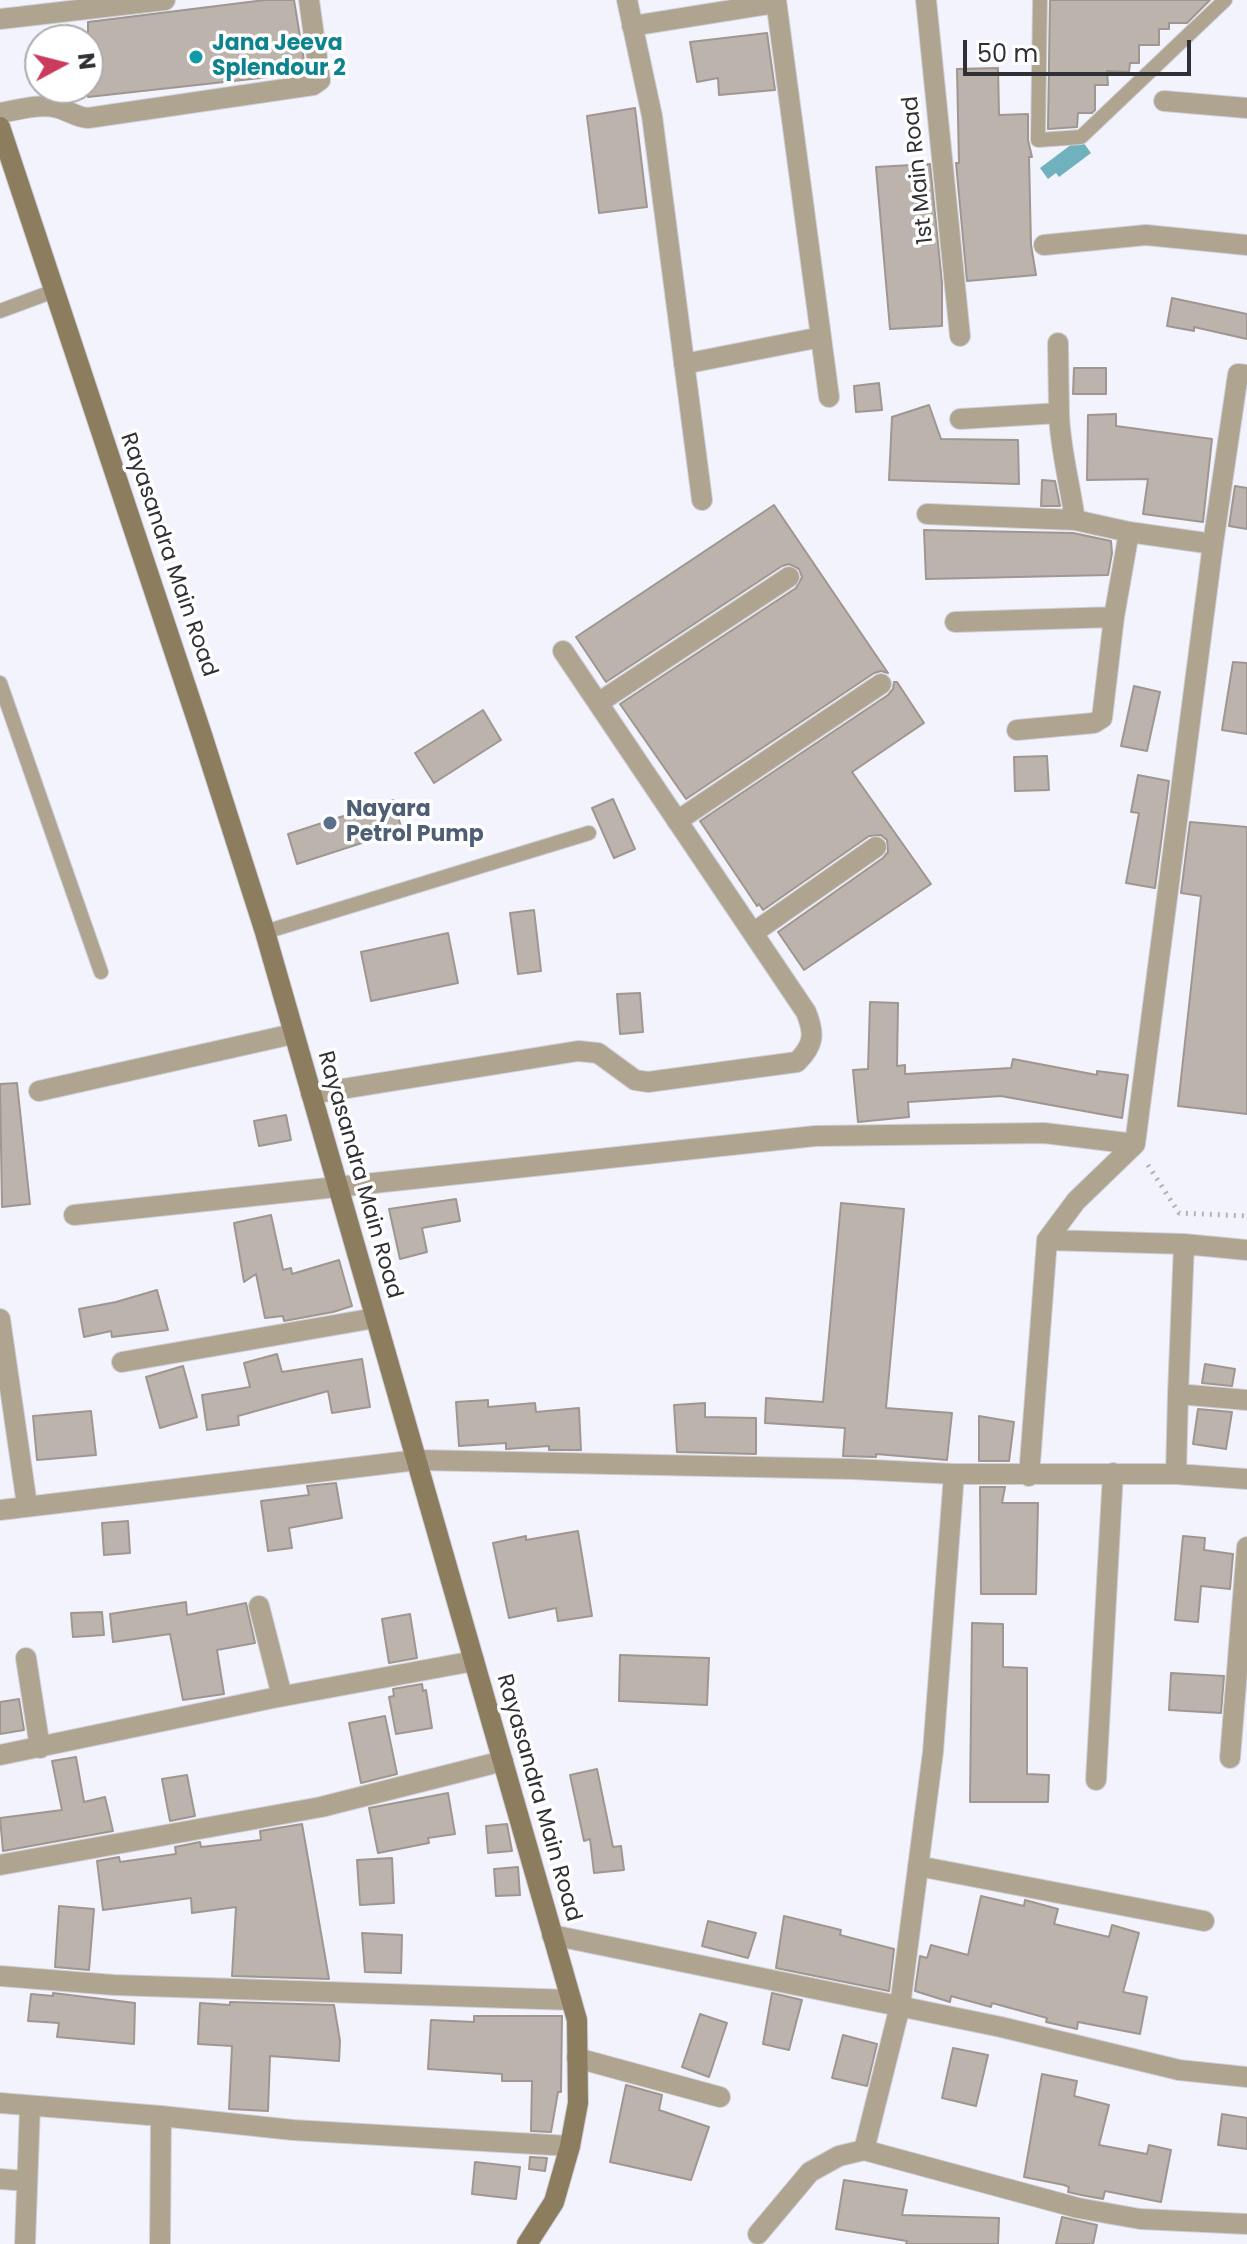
<!DOCTYPE html>
<html>
<head>
<meta charset="utf-8">
<style>
  body { margin:0 }
  #map { position:relative; width:1247px; height:2244px; overflow:hidden; background:#f3f3fe; font-family:Poppins,sans-serif }
  canvas { display:block }
  .north { position:absolute; left:24px; top:24px; width:80px; height:80px; box-sizing:border-box; background:#fff; border:2px solid #acacae; border-radius:50%; rotate:83deg; font-size:22px; font-weight:700; line-height:32px; text-align:center; color:#303034 }
  .north::after { content:''; display:block; margin:auto; width:28px; height:36px; background:#ca3b5e; clip-path:polygon(50% 0,100% 100%,50% 72%,0 100%) }
  .scale { position:absolute; left:963px; top:40px; width:228px; height:36px; box-sizing:border-box; border:4px solid #303034; border-top:0; padding-left:10px; font-size:24px; line-height:28px; white-space:nowrap; color:#303034; -webkit-text-stroke:6px #fff; paint-order:stroke }
</style>
</head>
<body>
<div id="map">
<canvas width="1247" height="2244"></canvas>
<div class="north">N</div>
<div class="scale">50 m</div>
</div>
<script>
const c = document.querySelector('canvas').getContext('2d');
c.lineJoin = 'round';
function fill(path, color) { c.fillStyle = color; c.fill(path, 'evenodd'); }
function trace(path, color, width, dash) { c.strokeStyle = color; c.lineWidth = width; c.lineCap = dash ? 'butt' : 'round'; c.setLineDash(dash || []); c.stroke(path); }
function write(font, color, halo, rows, align = 'center') {
  c.font = font + ' Poppins,sans-serif'; c.lineWidth = 7; c.setLineDash([]); c.textBaseline = 'middle'; c.strokeStyle = halo; c.fillStyle = color; for (const [text, x, y, turn = 0] of rows) {
    c.save(); c.translate(x, y); c.rotate((+turn || 0) * Math.PI / 180); c.textAlign = isNaN(turn) ? turn : align; if (halo) c.strokeText(text, 0, 0); c.fillText(text, 0, 0); c.restore();
  }
}
const water = new Path2D(`
  M1080,138L1091,153L1059,177L1056,173L1048,179L1040,168Z`);
const building = new Path2D(`
  M265,0H294L306,73L88,97V22Z
  M1050,0H1210L1187,23H1169V29H1159V45H1139V63H1130L1129,72L1107,71L1108,85H1095V110L1092,113H1078L1077,127L1048,129Z
  M767,33L775,90L719,95L718,78L697,82L690,42Z
  M998,68L999,115L1028,114V140L1032,157H1029L1031,245L1036,275L967,281L956,163H959L957,69Z
  M635,108L647,207L599,213L587,116Z
  M930,164L942,283V326L890,329L876,167Z
  M1172,298L1247,314V339L1194,327V331L1167,326Z
  M1074,368H1106V394H1073Z
  M879,383L882,410L856,412L854,386Z
  M929,405L941,439L1018,440L1019,484L889,480L892,417Z
  M1116,414V426L1212,439L1203,522L1143,514L1148,479L1087,480L1088,415Z
  M1042,480L1055,481L1060,506H1041Z
  M1235,486L1247,488V529L1229,526Z
  M774,505L888,673L881,671L874,673L686,799L620,704L796,588L802,577L799,569L789,564L782,566L606,682L576,637Z
  M924,530L1073,533L1111,541L1112,553L1108,575L926,579Z
  M1233,662L1247,663V734L1222,730Z
  M894,682H897L924,723L852,772L931,884L804,970L778,932L883,858L888,852L887,840L881,835L869,836L763,910L759,904L757,906L700,821L888,695L893,689Z
  M1134,686L1160,692L1147,751L1121,746Z
  M483,710L501,740L434,783L415,753Z
  M1047,756L1049,790L1015,791L1014,757Z
  M1138,775L1169,781L1155,888L1126,883L1139,813L1131,812Z
  M613,799L635,849L614,858L592,808Z
  M393,800L402,830L297,864L288,834Z
  M1190,822L1247,827V1114L1178,1106L1201,896L1181,893Z
  M534,910L541,971L518,974L510,913Z
  M448,933L458,983L371,1001L361,952Z
  M640,993L643,1032L620,1034L617,994Z
  M870,1002L898,1003L897,1066L905,1065V1074L1011,1068L1013,1059L1097,1075V1071L1128,1075L1122,1118L1001,1096L908,1102L909,1117L858,1122L853,1070L868,1069Z
  M17,1083L30,1204L2,1207L0,1084Z
  M286,1115L291,1140L259,1146L254,1121Z
  M456,1199L460,1221L422,1228L427,1252L400,1259L389,1209Z
  M841,1203L904,1209L886,1408L952,1413L947,1460L876,1454V1457L843,1456L845,1428L765,1423L766,1398L823,1402Z
  M271,1215L283,1270L291,1268L292,1274L339,1260L352,1306L333,1312L284,1321L283,1316L265,1318L256,1274L244,1282L234,1223Z
  M157,1290L168,1330L112,1337L111,1331L84,1337L79,1309L116,1302Z
  M277,1354L282,1372L362,1359L370,1407L332,1413L328,1391L238,1416L239,1425L207,1430L202,1395L250,1387L244,1363Z
  M1205,1364L1235,1369L1232,1386L1202,1383Z
  M183,1366L197,1417L160,1428L146,1377Z
  M488,1400V1407L535,1403L536,1412L579,1408L581,1450H549V1446L506,1449V1443L459,1446L456,1402Z
  M705,1403V1417L756,1418V1454L677,1452L674,1405Z
  M1198,1409L1232,1412L1226,1449L1193,1444Z
  M91,1411L96,1455L37,1460L33,1416Z
  M979,1416L1014,1422L1009,1461H979Z
  M336,1483L342,1518L289,1528L292,1548L268,1551L261,1501L309,1495L307,1486Z
  M980,1487H1005L1002,1503H1038L1036,1594H981Z
  M128,1521L130,1553L104,1555L102,1523Z
  M578,1531L592,1616L558,1621L556,1608L509,1618L493,1543L526,1536V1540Z
  M1183,1536L1205,1538L1204,1550L1233,1554L1230,1589L1201,1586L1198,1622L1175,1620Z
  M186,1602L187,1615L246,1603L255,1643L217,1650L224,1694L183,1700L170,1634L113,1642L110,1614Z
  M102,1612L104,1635L73,1637L71,1613Z
  M410,1614L417,1658L389,1663L382,1619Z
  M972,1623L1003,1624V1667L1027,1668V1774L1049,1775L1048,1802H970Z
  M620,1655L709,1658L707,1705L619,1701Z
  M1171,1673L1224,1676L1221,1713L1169,1710Z
  M422,1684L423,1691L426,1690L432,1728L396,1734L389,1697L394,1696L393,1689Z
  M19,1699L24,1730L0,1734V1702Z
  M385,1716L397,1774L361,1783L349,1723Z
  M76,1757L84,1802L105,1797L113,1831L3,1851L0,1818L62,1810L52,1761Z
  M597,1769L613,1847L621,1846L624,1870L594,1873L590,1839L584,1841L570,1775Z
  M187,1775L195,1816L170,1821L162,1779Z
  M448,1793L455,1834L428,1838L429,1843L378,1853L369,1808Z
  M302,1824L329,1979L232,1976L236,1907L192,1913L191,1898L103,1910L97,1861L119,1857L120,1862L176,1854L175,1847L200,1842L201,1847L261,1840L260,1831Z
  M507,1824L512,1851L488,1853L486,1826Z
  M392,1858L394,1903L360,1905L357,1860Z
  M518,1867L520,1895L496,1896L494,1869Z
  M981,1896L1024,1906L1025,1900L1058,1909L1054,1924L1109,1937L1112,1925L1139,1933L1123,1992L1147,1997L1140,2034L1078,2022L1077,2029L1046,2022L1047,2018L992,2003L991,2007L951,1996L950,2002L915,1991L920,1956L927,1958L931,1945L968,1955Z
  M59,1906L94,1909L89,1970L55,1967Z
  M784,1916L841,1930L840,1935L894,1949L889,1991L776,1968Z
  M708,1921L756,1933L748,1958L702,1946Z
  M362,1933L402,1935L401,1973L365,1972Z
  M53,1993L135,2003L134,2044L57,2037L59,2023L28,2021L31,1994L53,1996Z
  M772,1993L802,2000L789,2050L763,2044Z
  M230,2002L334,2005L340,2041L339,2061L270,2056L268,2111L229,2109L232,2046L198,2044L200,2003L230,2005Z
  M700,2014L727,2023L709,2077L682,2067Z
  M474,2016H562L561,2092H558L551,2132L531,2131L532,2081H502V2074L428,2069L431,2020L474,2022Z
  M843,2035L877,2044L867,2086L832,2078Z
  M953,2048L988,2055L976,2106L942,2098Z
  M1042,2074L1077,2081L1074,2096L1109,2105L1099,2145L1147,2154L1149,2145L1171,2150L1161,2202L1105,2191L1103,2199L1081,2195L1068,2192L1069,2187L1064,2185L1024,2177Z
  M626,2085L662,2095L659,2110L709,2127L691,2180L610,2162Z
  M1222,2114L1247,2118V2149L1218,2145Z
  M530,2157L547,2158L545,2171L529,2169Z
  M475,2162L520,2167L516,2199L472,2194Z
  M844,2180L907,2190L902,2215L999,2218L998,2244H906L907,2241L836,2229Z
  M1062,2217L1097,2225L1093,2244H1056Z`);
const path = new Path2D(`
  M1148,1165L1179,1213L1247,1216`);
const lane = new Path2D(`
  M1040,0L1038,140L1081,137L1225,0
  M0,311L54,291
  M0,683L101,972
  M265,932L589,833`);
const street = new Path2D(`
  M627,0L652,116L702,500
  M776,0L829,397
  M926,0L960,336
  M0,19L165,0
  M632,26L776,3
  M1164,101L1247,108
  M0,113C18,110 40,103 58,108C69,111 76,117 88,118L313,85L320,80L309,0
  M1044,245L1146,235L1247,245
  M1058,343L1059,413
  M684,364L821,337
  M960,419L1059,413C1060,449 1070,484 1075,520
  M927,514L1075,520L1129,532L1213,544
  M955,622L1114,617
  M598,703L789,577
  M1017,730L1094,723L1102,718L1114,617L1129,532
  M677,821L881,684
  M753,933L876,847
  M39,1091L293,1034
  M311,1094L578,1051L598,1053L635,1080L648,1082L797,1062C814,1045 815,1034 806,1012L563,651
  M74,1215L815,1136L1044,1133L1135,1144
  M1047,1240L1076,1201L1135,1144L1213,544L1238,374L1247,375
  M0,1319L27,1505
  M122,1362L375,1318
  M1178,1394L1184,1244
  M954,1474L933,1752L900,2006L864,2150L1078,2208L1140,2219L1247,2224
  M1176,1474L1178,1394L1247,1400
  M1029,1476L1047,1240L1184,1244L1247,1250
  M0,1510L417,1460L852,1469L954,1474H1176L1247,1479
  M259,1606L282,1696
  M26,1658L40,1748
  M0,1755L273,1698L474,1661
  M1230,1758L1247,1547
  M1096,1780L1113,1473
  M0,1865L321,1807L503,1761
  M918,1866L1204,1921
  M552,1935L1001,2027L1179,2070L1247,2077
  M0,1976L114,1985L571,2000
  M577,2058L720,2097
  M0,2103L161,2116L293,2130L570,2146
  M0,2179L26,2181
  M758,2234L810,2172L839,2156L864,2150
  M25,2244L30,2106
  M160,2244L161,2116`);
const secondary = new Path2D(`
  M0,127L202,735L265,932L577,2020L578,2103L570,2146L554,2202L527,2244`);
const markers = [
  [196,57,8,"#0f9aa8"],
  [330,823,8,"#5c6f8a"]
];
const cultureNames = [
  ["Jana Jeeva",212,44],
  ["Splendour 2",212,69]
];
const streetNames = [
  ["1st Main Road",919,170,-96],
  ["Rayasandra Main Road",168,555,71],
  ["Rayasandra Main Road",359,1175,74],
  ["Rayasandra Main Road",538,1798,74]
];
const serviceNames = [
  ["Nayara",346,810],
  ["Petrol Pump",346,835]
];
fill(water, '#6fb1bd');
fill(building, '#bcb4ac');
trace(building, '#9f978f', 2);
trace(lane, '#d0d0da', 16);
trace(street, '#d0d0da', 22);
trace(secondary, '#d0d0da', 22);
trace(path, '#b2b2ba', 5, [2, 6]);
trace(lane, '#afa490', 14);
trace(street, '#afa490', 20);
trace(secondary, '#8d7d5f', 20);
for (const [x, y, r, color] of markers) { const dot = new Path2D(); dot.arc(x, y, r, 0, 2 * Math.PI); c.fillStyle = color; c.fill(dot); trace(dot, '#fff', 3); }
write('bold 22px', '#0d838f', '#fff', cultureNames, 'left');
write('22px', '#303034', '#fff', streetNames);
write('bold 22px', '#4e5e75', '#fff', serviceNames, 'left');
</script>
</body>
</html>
